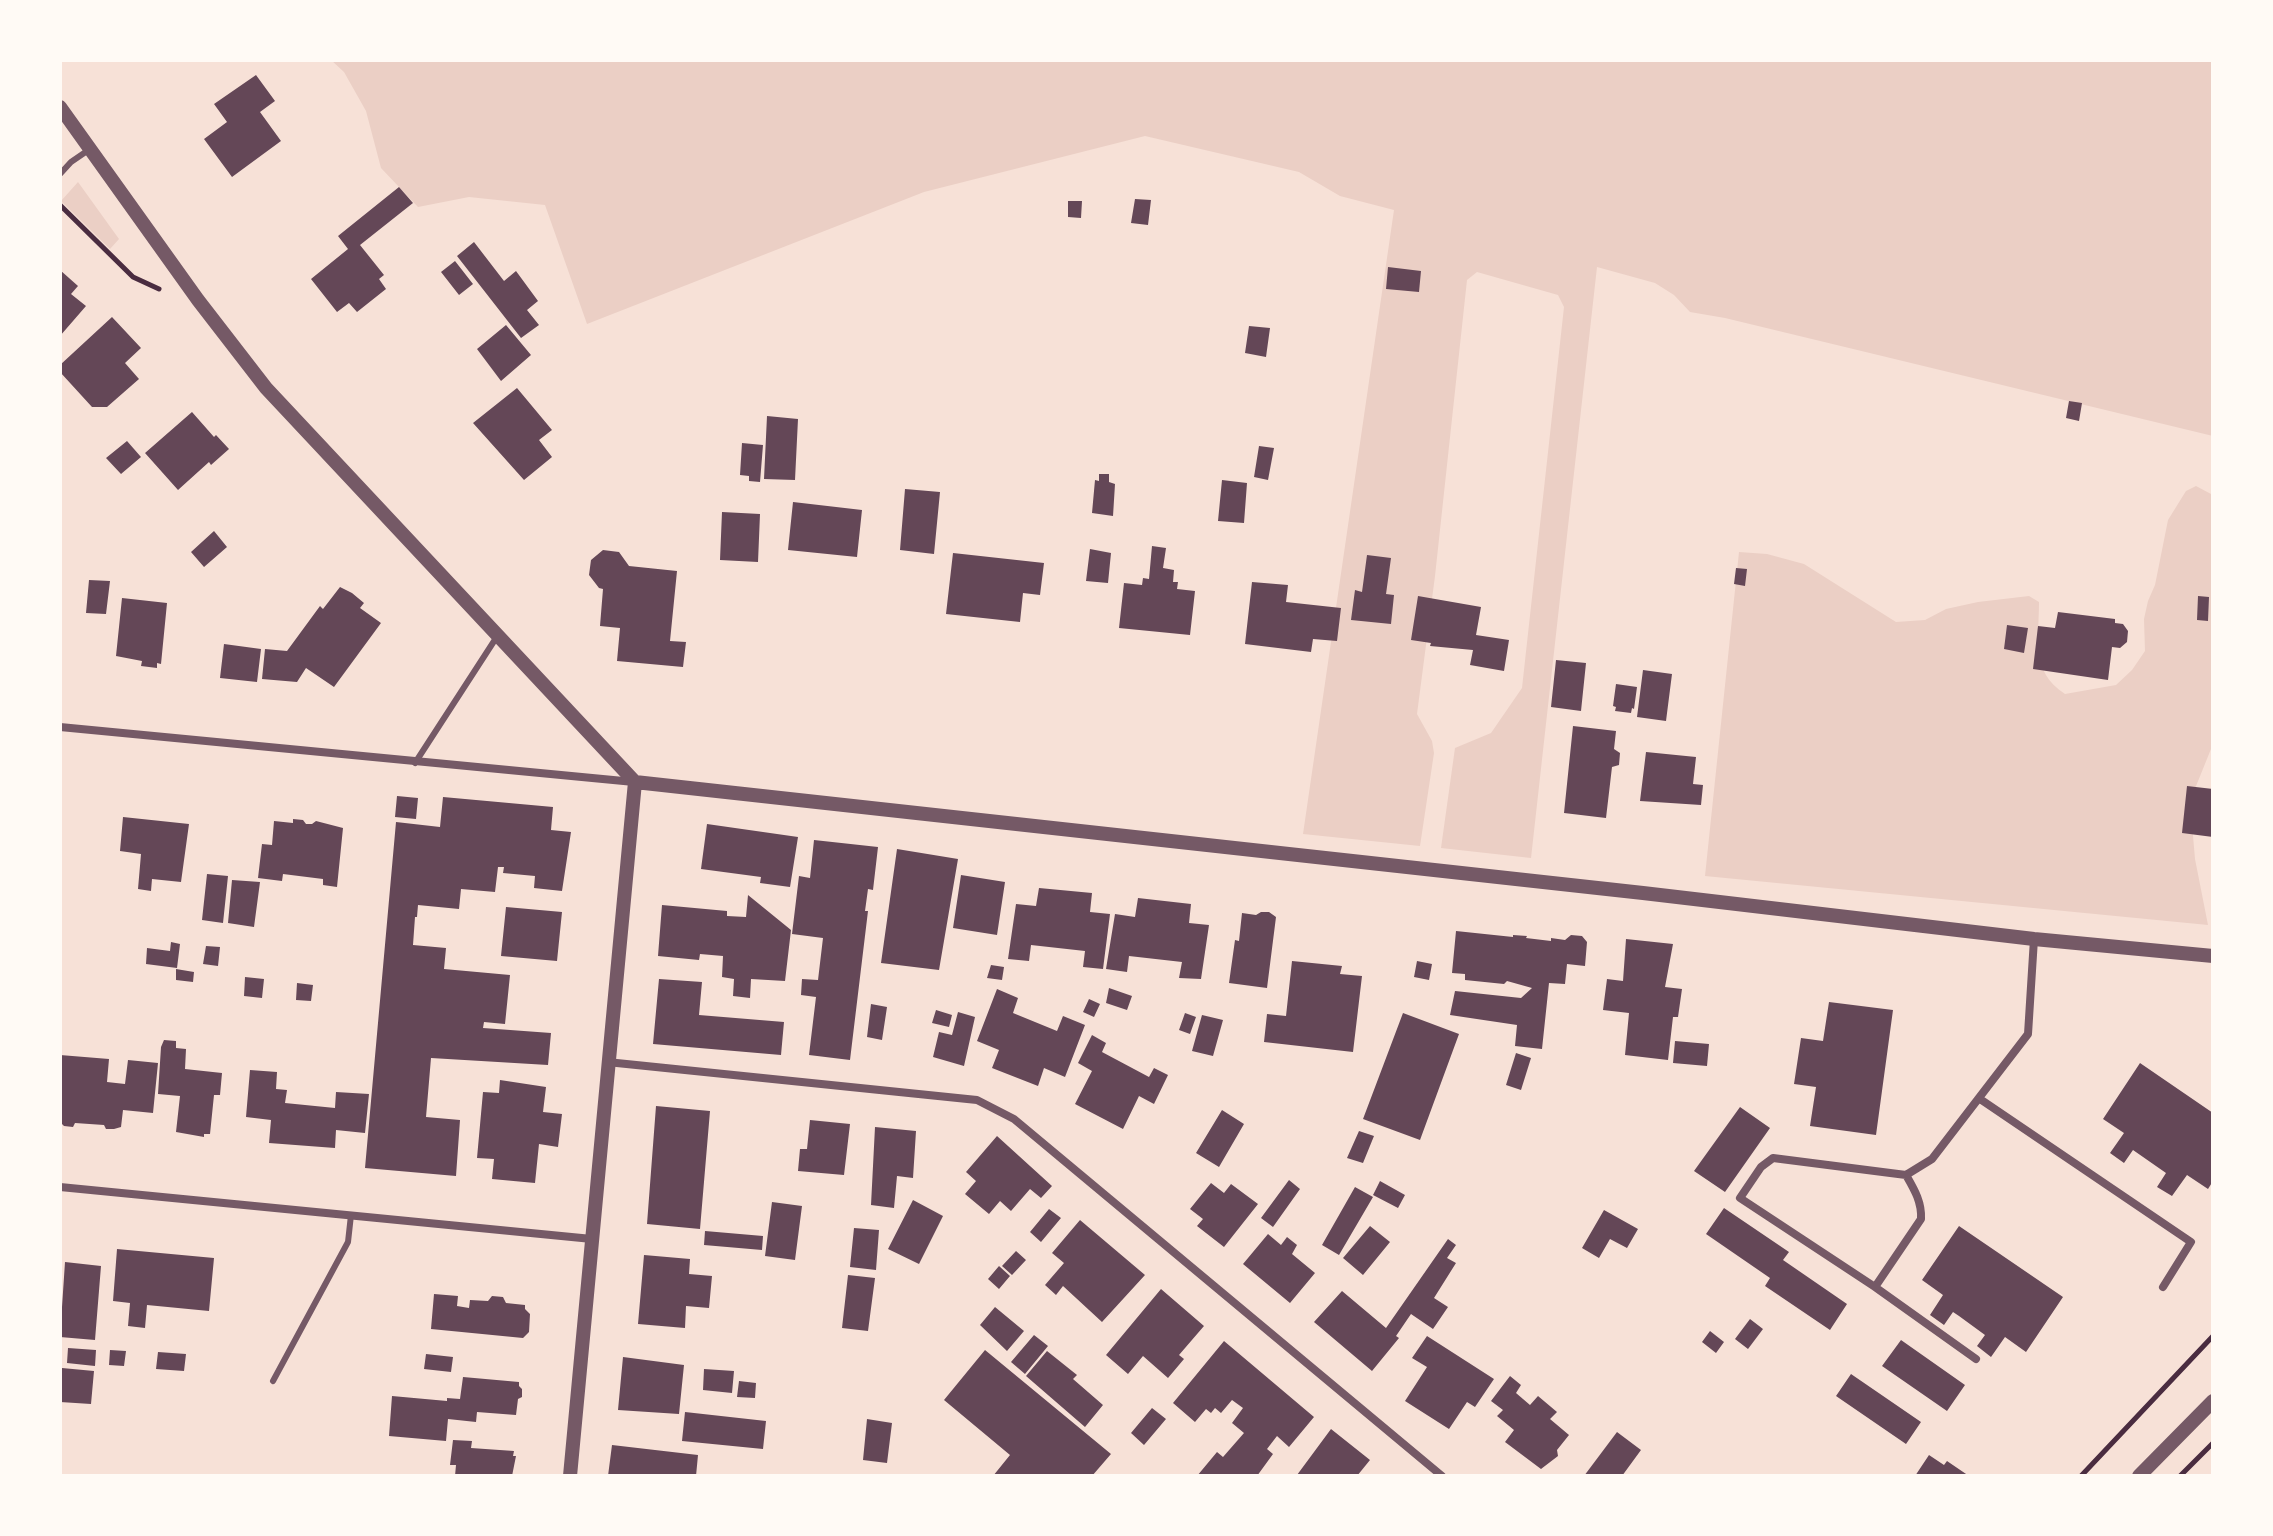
<!DOCTYPE html>
<html>
<head>
<meta charset="utf-8">
<style>
  body { margin:0 }
  #map { position:relative; width:2273px; height:1536px; overflow:hidden; background:#f7e1d7; font-family:Signika,sans-serif }
  canvas { display:block }
  .frame { position:absolute; inset:0; border:62px solid #fffaf5; pointer-events:none }
</style>
</head>
<body>
<div id="map">
<canvas width="2273" height="1536"></canvas>
<div class="frame"></div>
</div>
<script>
const c = document.querySelector('canvas').getContext('2d');
c.lineJoin = 'round';
function fill(path, color) { c.fillStyle = color; c.fill(path, 'evenodd'); }
function trace(path, color, width, dash) { c.strokeStyle = color; c.lineWidth = width; c.lineCap = dash ? 'butt' : 'round'; c.setLineDash(dash || []); c.stroke(path); }
const green = new Path2D(`
  M331,60H2213V436L1725,318L1690,312L1674,295L1655,283L1597,267L1531,858L1441,848L1455,748L1491,733L1522,688L1564,307L1558,295L1477,272L1467,280L1435,576L1417,714L1432,741L1434,753L1420,846L1303,834L1394,210L1340,196L1299,172L1145,136L924,192L587,324L545,205L469,197L418,207L381,168L366,111L344,72Z
  M78,182L119,239L110,249L61,201Z
  M2196,486L2211,494L2213,498V744L2190,801L2195,859L2208,925L1705,876L1739,552L1767,554L1804,564L1896,622L1925,620L1946,609L1978,602L2029,596L2039,602C2039,640 2030,671 2065,694L2116,685L2132,670L2145,651L2144,619L2148,601L2155,585L2168,520L2186,491Z`);
const building = new Path2D(`
  M256,75L275,101L260,112L281,141L232,177L204,139L227,122L214,104Z
  M399,187L413,203L360,245L384,275L379,279L386,289L357,312L349,303L337,312L311,279L348,249L338,236Z
  M1135,199L1151,200L1148,225L1131,223Z
  M1068,201H1082L1081,218L1068,217Z
  M474,242L504,281L516,271L538,301L527,310L539,325L521,338L457,256Z
  M455,261L473,284L459,295L441,272Z
  M1388,267L1421,271L1419,292L1386,289Z
  M60,270L78,286L71,294L86,306L60,336Z
  M112,317L141,348L125,363L139,379L107,407H92L60,372V365Z
  M506,325L531,355L501,381L477,349Z
  M1249,326L1270,328L1266,357L1245,353Z
  M517,388L552,430L539,440L552,457L524,480L473,423Z
  M2069,401L2082,403L2079,421L2066,418Z
  M192,412L214,437L216,435L229,449L211,465L209,462L178,490L145,453Z
  M767,416L798,419L795,480L764,479Z
  M127,441L141,457L121,474L106,458Z
  M742,443L763,445L760,482L749,481V476L740,475Z
  M1259,446L1274,448L1268,480L1254,477Z
  M1099,474H1109V482L1115,484L1113,516L1092,513L1095,480L1099,481Z
  M1222,480L1247,483L1244,523L1218,521Z
  M905,489L940,492L934,554L900,550Z
  M793,502L862,510L857,557L788,550Z
  M722,512L760,514L758,562L720,560Z
  M214,531L227,547L204,567L191,552Z
  M1152,546L1166,548L1163,568L1174,570L1173,582H1178L1177,589L1195,591L1190,635L1119,628L1124,583L1142,585L1143,578L1149,579Z
  M1090,549L1111,553L1108,583L1086,581Z
  M603,550L619,552L629,566L677,571L670,641L686,642L683,667L617,661L620,628L600,626L603,589L599,588L589,575L591,560Z
  M953,553L1044,563L1040,595L1023,593L1020,622L946,614Z
  M1367,555L1391,558L1386,594L1394,595L1391,624L1351,620L1355,590L1362,592Z
  M1736,568L1747,569L1745,586L1734,584Z
  M89,580L110,581L106,614L86,613Z
  M1252,582L1288,585L1286,602L1341,608L1337,641L1313,639L1311,652L1245,644Z
  M340,587L352,593L364,603L360,608L381,623L334,687L306,668L297,682L262,679L265,649L287,651L320,606L323,609Z
  M1418,596L1481,607L1476,635L1509,640L1504,671L1470,665L1473,650L1430,646L1431,643L1411,640Z
  M2198,596L2209,597L2208,621L2197,620Z
  M122,598L167,603L161,664L157,663V668L141,666L142,661L116,656Z
  M2058,612L2115,619V623L2123,624L2128,631L2127,642L2120,648L2112,647L2108,680L2033,669L2038,626L2055,628Z
  M2007,625L2028,628L2024,653L2004,649Z
  M224,644L261,649L257,682L220,678Z
  M1556,660L1586,663L1581,711L1551,707Z
  M1643,670L1672,674L1666,721L1637,717Z
  M1616,684L1637,687L1634,709L1632,708L1631,713L1615,711L1616,707L1613,706Z
  M1573,726L1616,731L1614,749L1620,753L1619,765L1612,767L1606,818L1564,813Z
  M1646,752L1696,757L1693,784L1703,785L1701,805L1640,801Z
  M2187,786L2213,789V837L2182,833Z
  M397,796L418,798L416,819L395,817Z
  M443,797L553,807L551,830L571,832L562,891L534,888L535,876L503,873L504,867H498L495,892L461,889L459,909L418,905L417,917H415L413,945L446,948L444,969L510,975L505,1024L484,1022L483,1028L551,1033L548,1065L431,1058L426,1117L460,1120L456,1176L365,1168L396,822L440,827Z
  M123,817L189,824L181,882L152,879L151,891L138,889L141,854L120,851Z
  M293,819L303,820L306,824H312L316,821L343,828L337,887L323,885V879L283,874L282,881L258,878L262,844L272,845L274,821L293,823Z
  M707,824L798,837L790,887L760,883L761,877L701,869Z
  M814,840L878,847L873,890L868,889L865,911H868L850,1060L809,1055L816,997L801,995L802,979L818,980L823,938L792,934L799,876L810,878Z
  M897,849L958,859L939,970L881,963Z
  M207,874L228,876L223,923L202,920Z
  M961,875L1005,882L997,935L953,928Z
  M232,880L260,882L254,927L228,923Z
  M1039,888L1092,893L1090,912L1110,914L1103,969L1083,967L1085,951L1031,945L1029,961L1008,959L1016,904L1036,906Z
  M748,895L791,930L785,981L751,979L750,998L733,996L734,979L722,977L723,956L700,954L699,960L658,956L662,905L727,911V916L746,917Z
  M1138,898L1191,904L1189,923L1209,925L1201,979L1179,978L1182,962L1129,956L1127,972L1106,969L1115,914L1135,917Z
  M506,907L562,912L557,961L501,956Z
  M1261,912H1269L1276,917L1267,988L1229,983L1235,940L1239,941L1242,913L1256,915Z
  M1456,931L1513,937V935L1527,936L1526,938L1551,941V938L1565,940L1571,935L1582,936L1587,942L1585,966L1567,964L1565,984L1549,983L1542,1049L1515,1046L1517,1025L1450,1015L1455,991L1521,998L1532,988L1507,981L1504,984L1465,980V974L1452,973Z
  M1626,939L1673,944L1665,987L1682,989L1678,1017H1673L1668,1060L1625,1055L1629,1013L1603,1010L1607,979L1623,981Z
  M171,942L180,944L177,968L146,964L147,948L170,951Z
  M206,946L220,947L218,966L203,964Z
  M1292,961L1342,966L1340,974L1362,976L1353,1052L1264,1042L1267,1014L1286,1016Z
  M1417,961L1432,964L1429,980L1414,977Z
  M991,965L1004,967L1002,980L987,978Z
  M176,969L194,972L193,982L176,980Z
  M245,977L264,979L262,998L244,996Z
  M659,979L702,982L699,1015L784,1022L781,1055L653,1044Z
  M297,983L313,985L311,1001L296,1000Z
  M1109,988L1132,996L1127,1010L1106,1003Z
  M997,989L1018,998L1013,1013L1057,1031L1063,1016L1085,1025L1065,1077L1044,1068L1038,1086L992,1068L999,1050L977,1041Z
  M1089,999L1100,1004L1094,1017L1083,1012Z
  M1829,1002L1893,1010L1876,1135L1810,1126L1816,1087L1794,1084L1801,1038L1823,1041Z
  M871,1004L887,1007L882,1040L867,1037Z
  M936,1010L952,1015L949,1027L932,1023Z
  M958,1012L975,1017L964,1066L933,1057L939,1032L952,1035Z
  M1185,1013L1196,1017L1190,1034L1179,1030Z
  M1403,1013L1459,1034L1420,1140L1363,1119Z
  M1202,1015L1223,1020L1213,1056L1192,1051Z
  M1092,1035L1106,1043L1102,1052L1149,1077L1154,1068L1168,1075L1154,1104L1139,1096L1123,1129L1075,1104L1092,1071L1078,1063Z
  M164,1040L176,1041V1048L186,1049L185,1069L222,1073L220,1095H214L210,1134H204V1137L176,1132L180,1096L158,1094L161,1047Z
  M1675,1041L1709,1044L1707,1066L1673,1063Z
  M1516,1053L1531,1058L1521,1090L1506,1085Z
  M60,1055L109,1059L107,1082L125,1084L128,1060L158,1063L153,1113L123,1110L121,1127L114,1129H106L104,1125L75,1123L73,1127L64,1126L60,1122Z
  M2140,1063L2213,1113V1181L2208,1189L2187,1175L2172,1196L2157,1187L2166,1173L2133,1150L2124,1163L2110,1153L2124,1133L2103,1119Z
  M250,1070L277,1072L276,1089L287,1090L285,1103L335,1108L336,1092L369,1094L365,1133L336,1130L335,1148L269,1143L271,1120L246,1117Z
  M500,1080L546,1087L543,1112L562,1114L558,1147L539,1144L535,1183L492,1179L494,1159L477,1158L483,1092L499,1093Z
  M656,1106L710,1111L700,1229L647,1224Z
  M1740,1107L1770,1128L1725,1192L1694,1171Z
  M1222,1110L1244,1124L1219,1167L1196,1153Z
  M810,1120L850,1124L844,1175L798,1171L800,1149H807Z
  M875,1127L916,1131L913,1178L897,1176L894,1208L871,1205Z
  M1359,1131L1374,1136L1363,1163L1347,1158Z
  M997,1136L1052,1186L1041,1198L1030,1189L1011,1211L1000,1201L989,1214L965,1194L976,1181L966,1172Z
  M1289,1180L1300,1189L1273,1227L1261,1218Z
  M1380,1181L1405,1195L1398,1208L1373,1195Z
  M1211,1183L1224,1193L1231,1184L1258,1204L1224,1247L1197,1226L1203,1219L1190,1209Z
  M1355,1187L1373,1197L1339,1255L1322,1245Z
  M913,1200L943,1216L919,1264L888,1249Z
  M772,1202L802,1206L795,1260L765,1256Z
  M1724,1208L1789,1252L1783,1260L1847,1304L1830,1330L1765,1286L1770,1278L1706,1234Z
  M1049,1209L1061,1218L1041,1242L1030,1232Z
  M1604,1210L1638,1229L1627,1248L1610,1239L1599,1258L1582,1248Z
  M1080,1220L1145,1275L1102,1322L1063,1286L1056,1295L1045,1285L1064,1263L1052,1253Z
  M1370,1226L1390,1242L1363,1275L1343,1258Z
  M1959,1226L2063,1297L2026,1352L2005,1337L1991,1357L1977,1346L1985,1335L1959,1316L1953,1312L1944,1325L1930,1315L1943,1295L1922,1280Z
  M854,1228L879,1230L876,1270L850,1267Z
  M705,1231L763,1236L762,1250L704,1245Z
  M1268,1234L1281,1245L1287,1237L1297,1245L1292,1254L1315,1273L1290,1303L1243,1264Z
  M1448,1239L1456,1245L1447,1258L1456,1263L1434,1298L1448,1307L1433,1329L1411,1314L1396,1336L1399,1338L1372,1371L1314,1322L1342,1291L1386,1328Z
  M117,1249L214,1258L209,1311L147,1305L145,1328L128,1326L130,1303L113,1301Z
  M1016,1251L1026,1260L1012,1275L1002,1266Z
  M644,1255L690,1259L689,1274L712,1276L709,1308L686,1306L685,1328L638,1324Z
  M65,1262L101,1266L95,1340L60,1337Z
  M999,1266L1010,1276L999,1289L988,1279Z
  M848,1275L875,1278L868,1331L842,1328Z
  M1161,1289L1204,1326L1179,1355L1184,1359L1168,1378L1143,1356L1128,1374L1106,1355Z
  M434,1294L458,1296L457,1306L469,1308L470,1300L488,1301L492,1296L503,1297L506,1303L525,1305V1309L530,1314L529,1332L523,1338L431,1329Z
  M995,1307L1024,1331L1007,1351L980,1325Z
  M1750,1319L1763,1329L1748,1349L1735,1339Z
  M1710,1331L1724,1342L1716,1353L1702,1342Z
  M1034,1335L1048,1346L1025,1374L1011,1362Z
  M1427,1336L1494,1379L1475,1407L1467,1402L1449,1429L1405,1401L1427,1367L1412,1358Z
  M1901,1340L1965,1385L1947,1411L1882,1366Z
  M1224,1341L1314,1417L1289,1447L1277,1436L1267,1449L1273,1454L1257,1476H1197L1217,1452L1223,1457L1244,1433L1232,1423L1243,1408L1232,1400L1221,1413L1215,1408L1211,1413L1206,1409L1195,1422L1173,1403Z
  M68,1348L96,1350L95,1366L67,1363Z
  M110,1350L126,1351L124,1366L109,1365Z
  M985,1350L1111,1454L1092,1476H993L1010,1455L944,1400Z
  M1047,1351L1077,1375L1073,1379L1103,1405L1085,1427L1026,1376Z
  M158,1352L186,1354L184,1371L156,1369Z
  M426,1354L453,1357L451,1372L424,1369Z
  M623,1357L684,1365L679,1414L618,1410Z
  M62,1368L94,1371L91,1404L60,1402Z
  M704,1369L734,1371L732,1393L703,1390Z
  M1851,1374L1921,1422L1906,1444L1836,1396Z
  M1510,1376L1521,1385L1516,1393L1530,1405L1538,1396L1557,1412L1550,1419L1569,1435L1557,1450L1558,1456L1541,1469L1505,1442L1514,1430L1497,1416L1503,1410L1491,1401Z
  M463,1377L519,1382V1386L522,1389V1397L518,1399L516,1415L477,1412L476,1422L448,1419L446,1441L389,1436L392,1396L447,1401V1398L460,1399Z
  M739,1381L756,1383L755,1398L737,1397Z
  M1152,1408L1166,1419L1144,1445L1131,1433Z
  M685,1412L766,1421L763,1449L682,1441Z
  M867,1419L892,1423L887,1463L863,1460Z
  M1331,1429L1370,1460L1357,1476H1299L1297,1475Z
  M1617,1432L1641,1450L1622,1476H1584Z
  M453,1440L472,1441L471,1448L514,1451L513,1456H516L512,1476H455L456,1465H450Z
  M612,1445L698,1455L696,1476H608Z
  M1929,1455L1944,1465L1947,1461L1969,1476H1915Z`);
const path = new Path2D(`
  M60,205L133,277L159,289
  M2081,1476L2213,1336
  M2180,1476L2213,1443`);
const service = new Path2D(`
  M60,174L71,162L90,149
  M415,763L498,635
  M273,1381L348,1242L351,1215`);
const minor = new Path2D(`
  M60,727L634,782
  M607,1062L977,1100L1014,1119L1442,1476
  M1980,1099L2191,1242L2163,1287
  M60,1187L592,1239
  M1875,1287L1740,1198L1761,1167L1773,1158L1906,1175
  M1976,1359L1875,1287L1921,1219C1922,1202 1914,1189 1906,1175L1932,1159L2028,1034L2034,939`);
const tertiary = new Path2D(`
  M60,107L198,300L266,388L635,782L570,1476
  M635,782L1643,893L2034,939L2213,956
  M2139,1476L2213,1401`);
fill(green, '#ebcfc5');
fill(building, '#644757');
trace(path, '#4a2c40', 5);
trace(service, '#755966', 6);
trace(minor, '#755966', 8);
trace(tertiary, '#755966', 14);
</script>
</body>
</html>
